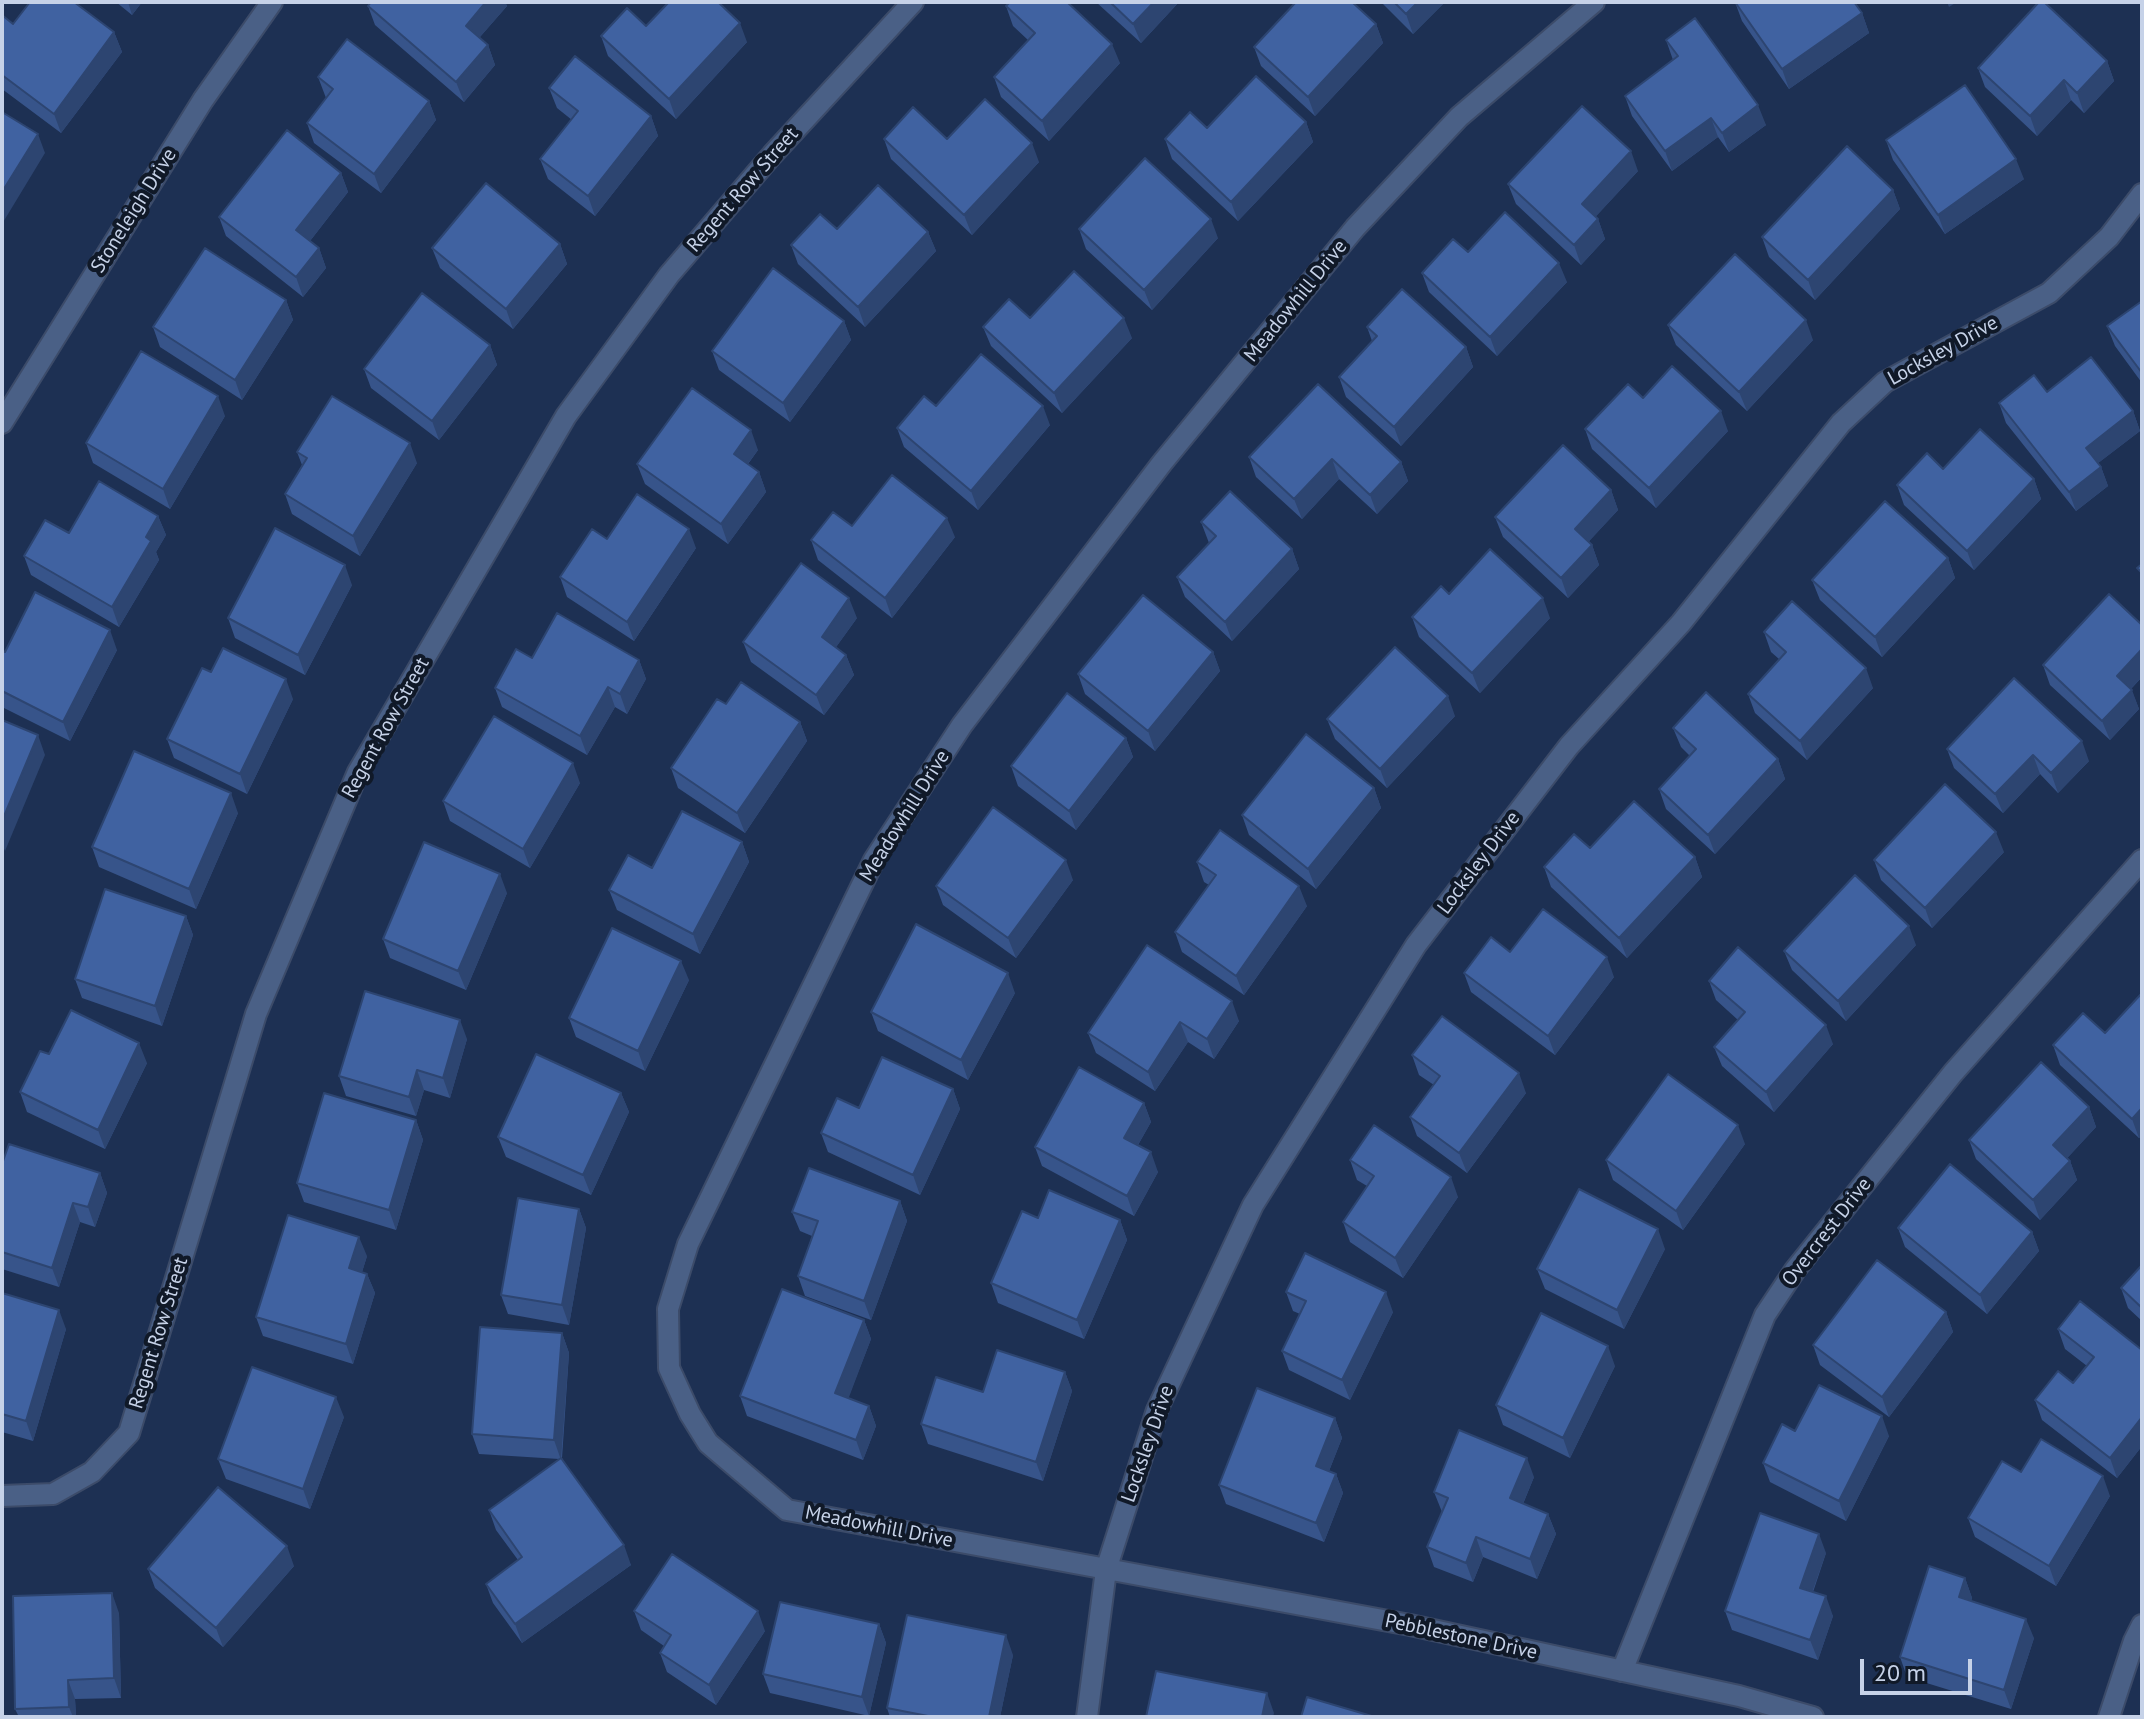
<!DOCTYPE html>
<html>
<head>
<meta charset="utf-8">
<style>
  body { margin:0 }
  #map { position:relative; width:2144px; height:1719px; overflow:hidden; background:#1d3053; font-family:"PT Sans",sans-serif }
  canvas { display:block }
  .frame { position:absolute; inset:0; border:4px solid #c6d2e8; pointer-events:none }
  .scale { position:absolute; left:1860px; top:1659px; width:112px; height:36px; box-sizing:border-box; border:4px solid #c6d2e8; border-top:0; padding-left:10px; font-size:24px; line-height:28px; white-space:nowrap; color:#c6d2e8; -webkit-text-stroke:6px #101928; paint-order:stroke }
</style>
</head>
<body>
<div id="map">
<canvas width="2144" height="1719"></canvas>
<div class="frame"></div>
<div class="scale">20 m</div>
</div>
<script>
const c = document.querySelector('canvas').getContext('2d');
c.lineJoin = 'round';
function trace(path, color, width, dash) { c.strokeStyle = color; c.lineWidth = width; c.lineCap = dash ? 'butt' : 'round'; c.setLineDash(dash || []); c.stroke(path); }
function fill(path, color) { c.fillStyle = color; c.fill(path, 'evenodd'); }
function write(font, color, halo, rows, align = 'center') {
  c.font = font + ' "PT Sans",sans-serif'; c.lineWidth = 8; c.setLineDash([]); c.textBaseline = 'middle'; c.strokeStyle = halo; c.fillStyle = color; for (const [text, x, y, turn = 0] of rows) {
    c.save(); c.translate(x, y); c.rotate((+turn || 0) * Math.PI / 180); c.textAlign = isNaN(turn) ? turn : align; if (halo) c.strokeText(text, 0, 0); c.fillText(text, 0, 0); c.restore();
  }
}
const minor = new Path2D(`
  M1594,2L1459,117L1355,228L1162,463L962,725L874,860L688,1244L668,1309L669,1368L690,1414L708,1443L787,1510L1410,1625L1739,1696L1813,1717
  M2,423L203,100L272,2
  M2,1496L53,1494L92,1472L129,1433L256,1014L358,772L566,416L669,275L772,155L913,2
  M1622,1671L1765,1315L1795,1270L1953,1073L2142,860
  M1087,1717L1106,1570L1157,1410L1253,1205L1416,945L1569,746L1681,623L1841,423L1885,382L2049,293L2109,237L2142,194
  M2109,1717L2134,1641L2142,1625`);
const wall = new Path2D(`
  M116,2H142L132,15Z
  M371,2H505L507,6L479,38L488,45L495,65L464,102L375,25L368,6Z
  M1096,2H1179L1141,43Z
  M1381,2H1442L1443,4L1413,34Z
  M1735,2L1862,13L1869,33L1789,89L1742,21Z
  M1006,6L1120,63L1049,141L1001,97L994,77L1028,40L1013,26Z
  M2,15L13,24L114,32L122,52L61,133L2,89Z
  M1376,24L1383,43L1315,116L1261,66L1254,47Z
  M601,36L747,42L676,119L608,56Z
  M1666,40L1766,125L1729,152L1718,137L1672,171L1632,116L1625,96L1673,60Z
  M2107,61L2114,81L2084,113L2071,100L2037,136L1985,87L1978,68Z
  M318,77L429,101L436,120L381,193L314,143L307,123L326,98Z
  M549,88L651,116L658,136L595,216L548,179L540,159L572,120L557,108Z
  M1306,122L1313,142L1238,221L1172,159L1165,139L1207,128Z
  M884,139H947L1039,162L972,235L891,159Z
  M1886,140L2024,179L1945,234L1893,160Z
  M1638,171L1595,217L1598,219L1605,239L1581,265L1516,204L1508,184Z
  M341,173L348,192L310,241L319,248L326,268L303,297L226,236L219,217Z
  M1893,190L1900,209L1815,300L1769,257L1762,237Z
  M1079,229L1218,238L1152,310L1086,249Z
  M928,232L936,251L865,327L798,264L791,245Z
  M560,244L567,264L513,329L440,268L432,248Z
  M1468,252L1567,282L1497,356L1429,292L1422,273Z
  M286,300L293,320L242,400L160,347L153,327Z
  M2142,301V383L2115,346L2107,326Z
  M1030,318L1132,338L1062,413L991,346L983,327Z
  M844,321L851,340L790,422L719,370L712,351Z
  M1668,325L1813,340L1747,411L1676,345Z
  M1367,327L1466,347L1473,367L1401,446L1346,397L1339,377L1372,341Z
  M490,345L497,365L439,440L371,388L364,369Z
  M2047,392L2133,411L2140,431L2098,463L2101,467L2108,486L2076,511L2006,423L1999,403Z
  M1643,398L1728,431L1656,508L1592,449L1585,429Z
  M936,406L1050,425L978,510L904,447L897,428Z
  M225,416L170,509L93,463L86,443Z
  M758,450L748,464L759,472L766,492L728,544L645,484L637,464Z
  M297,452L417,463L360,556L292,514L285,494L302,465Z
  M1249,457L1401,462L1408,481L1377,514L1339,479L1302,519L1256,477Z
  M1943,469L2034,479L2041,499L1974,570L1904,505L1897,485Z
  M1611,490L1618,510L1588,542L1592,545L1599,565L1568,598L1503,537L1495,517Z
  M158,516L166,535L156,552L159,560L119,627L31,575L24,556L69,533Z
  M1201,522L1292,549L1299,569L1232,641L1185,597L1177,577L1209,543Z
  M852,526L955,537L892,618L818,560L811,540Z
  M696,548L634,641L567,597L560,577Z
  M1948,558L1955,578L1882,657L1820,600L1812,580Z
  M352,585L305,675L235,638L228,618Z
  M1412,617L1550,618L1480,693L1419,637Z
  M857,618L836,647L846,655L854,675L824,715L751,662L743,642Z
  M2142,625V677L2131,689L2139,709L2110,740L2050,685L2043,665Z
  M1764,632L1873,688L1807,760L1755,713L1748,694L1779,659L1771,652Z
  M117,650L70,741L2,707V651L5,652Z
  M1213,652L1220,671L1155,751L1085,694L1078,674Z
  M532,658L639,660L646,679L627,714L615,707L587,755L502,707L495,688Z
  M293,699L247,794L174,758L167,739Z
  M726,704L800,722L807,741L745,833L678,788L671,768Z
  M1455,716L1387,788L1335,739L1327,719Z
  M1673,728L1778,759L1785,779L1715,854L1666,809L1659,789L1690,756L1681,747Z
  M1126,738L1133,757L1076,830L1018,786L1011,766Z
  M1947,749L2089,761L2058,793L2040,774L2003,813L1954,768Z
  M580,783L530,868L450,821L443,801Z
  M1374,788L1381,808L1316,889L1249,835L1242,815Z
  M238,813L196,909L99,867L92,847Z
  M742,842L749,862L700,954L617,910L609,890L652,868Z
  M1590,848L1695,857L1702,877L1627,958L1551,887L1544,867Z
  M2004,852L1932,928L1881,880L1874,860Z
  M1197,862L1307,906L1244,995L1182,952L1175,932L1209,885L1204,882Z
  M1073,880L1016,958L943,905L936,886Z
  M507,893L466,990L390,958L383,939Z
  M186,916L193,935L162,1026L82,998L75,979Z
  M1147,945L1239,1021L1214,1059L1188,1042L1155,1091L1096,1053L1088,1033Z
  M1916,945L1846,1021L1792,970L1784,951Z
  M1510,952L1614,977L1555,1055L1471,992L1464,973Z
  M689,980L645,1071L576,1037L569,1018Z
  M1709,981L1833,1044L1774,1112L1722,1066L1714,1047L1738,1020L1716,1000Z
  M1015,993L968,1080L878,1031L871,1012Z
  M2142,993V1135L2139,1138L2060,1065L2053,1045L2105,1033Z
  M467,1039L450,1098L424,1090L416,1116L346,1096L339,1076Z
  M49,1054L147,1063L105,1149L27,1112L20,1092Z
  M1412,1055L1526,1093L1467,1173L1417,1136L1410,1117L1434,1085L1419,1075Z
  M953,1089L960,1109L920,1195L828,1152L821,1133L859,1108Z
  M621,1093L629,1112L591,1195L506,1157L498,1137Z
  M1144,1103L1151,1122L1138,1145L1158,1172L1134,1216L1042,1166L1035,1147Z
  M2089,1107L2096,1127L2067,1158L2070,1161L2077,1180L2040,1220L1976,1159L1969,1140Z
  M416,1120L423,1140L396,1230L304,1202L297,1183Z
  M1745,1144L1683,1230L1613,1180L1606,1160Z
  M1350,1160L1458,1197L1403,1278L1350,1242L1343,1222L1367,1186L1357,1180Z
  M2,1164L100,1173L107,1193L95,1227L80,1222L59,1287L2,1269Z
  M900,1201L907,1221L871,1320L805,1296L798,1276L812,1236L800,1231L792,1212Z
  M579,1209L586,1228L569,1325L508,1314L501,1295Z
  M1038,1218L1120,1220L1127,1240L1084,1339L998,1303L991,1283Z
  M1898,1228L2032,1232L2039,1251L1987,1314L1905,1247Z
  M1665,1249L1624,1329L1545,1289L1537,1269Z
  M367,1256L362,1272L367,1274L375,1293L353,1364L263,1336L256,1317Z
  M2142,1265V1321L2128,1308L2121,1288Z
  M1286,1292L1393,1312L1350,1400L1289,1370L1282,1351L1300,1314L1293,1311Z
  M2,1293L66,1329L33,1441L2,1432Z
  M1946,1312L1953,1332L1889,1417L1820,1365L1813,1345Z
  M864,1320L871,1339L848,1398L869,1406L876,1426L863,1460L747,1416L740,1396Z
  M2058,1329L2142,1350V1446L2117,1478L2042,1420L2035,1400L2073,1383L2087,1366L2065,1349Z
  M562,1333L569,1353L562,1458L631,1565L522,1643L493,1603L486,1584L518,1560L496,1530L489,1510L559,1459L479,1454L472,1434Z
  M1615,1366L1570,1458L1503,1425L1496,1405Z
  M1065,1372L1072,1391L1043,1481L928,1444L921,1424L983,1392Z
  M344,1417L310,1509L226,1479L218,1459Z
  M1335,1418L1342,1438L1329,1471L1336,1474L1343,1493L1324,1542L1226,1504L1219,1485Z
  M1795,1431L1889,1436L1846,1521L1770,1482L1763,1463Z
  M2021,1472L2110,1496L2056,1586L1975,1537L1968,1518Z
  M1534,1477L1523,1504L1548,1514L1556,1534L1537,1579L1483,1557L1473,1582L1434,1567L1427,1547L1442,1512L1434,1492Z
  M1826,1553L1813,1592L1833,1616L1818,1660L1732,1630L1725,1611Z
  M294,1566L223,1647L155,1588L148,1569Z
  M1965,1578L1972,1598L1971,1601L2034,1638L2011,1709L1907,1677L1900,1657Z
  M634,1611L765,1631L716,1705L667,1672L660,1653L664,1646L641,1630Z
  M119,1613L121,1698L75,1699L76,1717H19L15,1709Z
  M879,1624L886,1643L869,1716L770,1693L763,1674Z
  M1013,1655L1000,1717H890L887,1708Z`);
const shadedWall = new Path2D(`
  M128,2H142L132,15Z
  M486,2H505L507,6L473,45L466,26Z
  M1154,2H1179L1141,43L1133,24Z
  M1418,2H1442L1443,4L1413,34L1406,14Z
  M1947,2H1957L1949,7Z
  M1862,13L1869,33L1789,89L1782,69Z
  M740,23L747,42L676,119L669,99Z
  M1376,24L1383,43L1315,116L1308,97Z
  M114,32L122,52L61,133L54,114Z
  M1112,44L1120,63L1049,141L1042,121Z
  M488,45L495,65L464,102L456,82Z
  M2107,61L2114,81L2084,113L2077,93Z
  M2064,80L2071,100L2037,136L2030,116Z
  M429,101L436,120L381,193L374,174Z
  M1758,105L1766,125L1729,152L1722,133Z
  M651,116L658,136L595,216L588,196Z
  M1711,118L1718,137L1672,171L1665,151Z
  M1306,122L1313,142L1238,221L1231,202Z
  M38,134L45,153L2,224V192Z
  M1032,143L1039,162L972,235L964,215Z
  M1631,151L1638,171L1589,224L1582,204Z
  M2016,159L2024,179L1945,234L1938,215Z
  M341,173L348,192L303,250L296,230Z
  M1893,190L1900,209L1815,300L1808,280Z
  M1211,219L1218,238L1152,310L1144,290Z
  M1598,219L1605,239L1581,265L1574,245Z
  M928,232L936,251L865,327L858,307Z
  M560,244L567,264L513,329L506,309Z
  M319,248L326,268L303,297L296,277Z
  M1559,263L1567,282L1497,356L1490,337Z
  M286,300L293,320L242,400L235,380Z
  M1124,318L1132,338L1062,413L1054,393Z
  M1806,320L1813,340L1747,411L1739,392Z
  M844,321L851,340L790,422L783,403Z
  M490,345L497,365L439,440L432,421Z
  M1466,347L1473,367L1401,446L1394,427Z
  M218,396L225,416L170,509L163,489Z
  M1043,406L1050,425L978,510L971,491Z
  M1721,411L1728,431L1656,508L1649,488Z
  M2133,411L2140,431L2093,467L2086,448Z
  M751,430L758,450L741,473L734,454Z
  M410,443L417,463L360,556L353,536Z
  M1332,459L1339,479L1302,519L1294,499Z
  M1401,462L1408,481L1377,514L1370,495Z
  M2101,467L2108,486L2076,511L2069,492Z
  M759,472L766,492L728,544L721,524Z
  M2034,479L2041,499L1974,570L1967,551Z
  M1611,490L1618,510L1582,549L1575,529Z
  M158,516L166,535L156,552L159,560L119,627L112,607L146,537Z
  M947,518L955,537L892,618L885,598Z
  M689,529L696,548L634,641L627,622Z
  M1592,545L1599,565L1568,598L1561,578Z
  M1292,549L1299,569L1232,641L1225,622Z
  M1948,558L1955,578L1882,657L1875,637Z
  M345,565L352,585L305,675L298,655Z
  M849,598L857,618L829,657L822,637Z
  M1543,598L1550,618L1480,693L1472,673Z
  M110,630L117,650L70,741L63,722Z
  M2142,649V677L2124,696L2117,676Z
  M1213,652L1220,671L1155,751L1148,731Z
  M846,655L854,675L824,715L816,695Z
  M639,660L646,679L627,714L620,694Z
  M1866,668L1873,688L1807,760L1800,741Z
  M286,679L293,699L247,794L240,774Z
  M608,687L615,707L587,755L580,736Z
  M2132,690L2139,709L2110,740L2102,721Z
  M1448,696L1455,716L1387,788L1380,769Z
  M800,722L807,741L745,833L737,813Z
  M38,735L45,755L5,851L2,844V821Z
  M1126,738L1133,757L1076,830L1069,811Z
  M2082,741L2089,761L2058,793L2051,773Z
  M2033,755L2040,774L2003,813L1995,794Z
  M1778,759L1785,779L1715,854L1708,835Z
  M573,763L580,783L530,868L523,849Z
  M1374,788L1381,808L1316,889L1308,869Z
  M231,793L238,813L196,909L189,889Z
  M1996,832L2004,852L1932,928L1925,908Z
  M742,842L749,862L700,954L693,934Z
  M1695,857L1702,877L1627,958L1619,938Z
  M1066,860L1073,880L1016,958L1008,938Z
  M500,874L507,893L466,990L458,971Z
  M1299,886L1307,906L1244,995L1236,976Z
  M186,916L193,935L162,1026L155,1006Z
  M1909,926L1916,945L1846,1021L1838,1001Z
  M1607,957L1614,977L1555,1055L1548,1036Z
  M681,961L689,980L645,1071L638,1051Z
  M1008,973L1015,993L968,1080L961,1060Z
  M1232,1001L1239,1021L1214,1059L1207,1039Z
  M460,1020L467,1039L450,1098L443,1078Z
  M1180,1022L1188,1042L1155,1091L1148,1072Z
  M1826,1025L1833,1044L1774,1112L1766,1092Z
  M139,1043L147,1063L105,1149L98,1130Z
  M417,1070L424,1090L416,1116L409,1097Z
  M1519,1073L1526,1093L1467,1173L1459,1153Z
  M953,1089L960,1109L920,1195L913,1175Z
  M621,1093L629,1112L591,1195L583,1175Z
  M1144,1103L1151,1122L1131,1157L1124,1138Z
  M2089,1107L2096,1127L2061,1165L2053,1145Z
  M2142,1108V1135L2139,1138L2132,1119Z
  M416,1120L423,1140L396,1230L389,1210Z
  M1738,1125L1745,1144L1683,1230L1676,1211Z
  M1151,1152L1158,1172L1134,1216L1127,1196Z
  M2070,1161L2077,1180L2040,1220L2033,1200Z
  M100,1173L107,1193L95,1227L88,1207Z
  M1451,1177L1458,1197L1403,1278L1395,1258Z
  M900,1201L907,1221L871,1320L864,1301Z
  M73,1203L80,1222L59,1287L52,1268Z
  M579,1209L586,1228L569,1325L562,1305Z
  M1120,1220L1127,1240L1084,1339L1077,1320Z
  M1658,1229L1665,1249L1624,1329L1617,1310Z
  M2032,1232L2039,1251L1987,1314L1980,1295Z
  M359,1237L367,1256L357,1288L349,1268Z
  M367,1274L375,1293L353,1364L346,1344Z
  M1386,1292L1393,1312L1350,1400L1342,1380Z
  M59,1310L66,1329L33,1441L26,1421Z
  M1946,1312L1953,1332L1889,1417L1882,1397Z
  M864,1320L871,1339L843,1413L835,1393Z
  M562,1333L569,1353L561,1460L554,1440Z
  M1608,1346L1615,1366L1570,1458L1563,1438Z
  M1065,1372L1072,1391L1043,1481L1036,1462Z
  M336,1397L344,1417L310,1509L303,1489Z
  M869,1406L876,1426L863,1460L856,1440Z
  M1882,1416L1889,1436L1846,1521L1839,1501Z
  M2142,1417V1446L2117,1478L2110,1458Z
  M1335,1418L1342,1438L1323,1486L1316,1466Z
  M1527,1458L1534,1477L1517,1518L1510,1498Z
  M1336,1474L1343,1493L1324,1542L1316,1523Z
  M2103,1476L2110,1496L2056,1586L2049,1566Z
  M1548,1514L1556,1534L1537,1579L1530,1559Z
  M1819,1534L1826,1553L1807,1607L1800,1588Z
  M1476,1537L1483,1557L1473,1582L1466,1563Z
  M624,1545L631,1565L522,1643L515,1624Z
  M287,1546L294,1566L223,1647L216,1628Z
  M1965,1578L1972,1598L1966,1617L1959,1597Z
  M112,1593L119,1613L121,1698L114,1678Z
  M1826,1596L1833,1616L1818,1660L1810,1640Z
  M758,1611L765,1631L716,1705L709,1685Z
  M2026,1619L2034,1638L2011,1709L2004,1690Z
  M879,1624L886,1643L869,1716L862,1697Z
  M1006,1635L1013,1655L1000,1717H989Z
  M68,1680L75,1699L76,1717H73L69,1707Z
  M1267,1693L1274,1713L1273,1717H1262Z`);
const building = new Path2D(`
  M30,2H74L114,32L54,114L2,75V15L13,24Z
  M371,2H486L466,26L488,45L456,82L368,6Z
  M669,2H718L740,23L669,99L601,36L627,8L646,26Z
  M1010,2H1067L1112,44L1042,121L994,77L1035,33L1006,6Z
  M1110,2H1154L1133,24Z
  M1296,2H1352L1376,24L1308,97L1254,47Z
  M1394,2H1418L1406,14Z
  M1735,2H1854L1862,13L1782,69Z
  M2039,2H2044L2107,61L2077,93L2064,80L2030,116L1978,68Z
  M1695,18L1758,105L1722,133L1711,118L1665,151L1625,96L1678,56L1666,40Z
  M347,39L429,101L374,174L307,123L333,89L318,77Z
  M575,56L651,116L588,196L540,159L578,111L549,88Z
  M1256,76L1306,122L1231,202L1165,139L1190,112L1207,128Z
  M1965,85L2016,159L1938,215L1886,140Z
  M985,99L1032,143L964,215L884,139L913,107L947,139Z
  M1582,106L1631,151L1582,204L1598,219L1574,245L1508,184Z
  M2,112L38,134L2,192Z
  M287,130L341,173L296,230L319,248L296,277L219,217Z
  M1847,146L1893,190L1808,280L1762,237Z
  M1145,158L1211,219L1144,290L1079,229Z
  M486,183L560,244L506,309L432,248Z
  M878,185L928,232L858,307L791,245L820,214L837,229Z
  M1505,212L1559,263L1490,337L1422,273L1453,239L1468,252Z
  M205,248L286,300L235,380L153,327Z
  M1735,254L1806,320L1739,392L1668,325Z
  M773,268L844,321L783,403L712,351Z
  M1074,271L1124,318L1054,393L983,327L1009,299L1030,318Z
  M1402,289L1466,347L1394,427L1339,377L1377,336L1367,327Z
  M422,293L490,345L432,421L364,369Z
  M2142,301V373L2107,326Z
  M141,351L218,396L163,489L86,443Z
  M981,354L1043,406L971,491L897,428L924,396L936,406Z
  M2091,357L2133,411L2086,448L2101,467L2069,492L1999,403L2034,375L2047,392Z
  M1672,366L1721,411L1649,488L1585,429L1628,384L1643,398Z
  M1318,384L1401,462L1370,495L1332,459L1294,499L1249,457Z
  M692,388L751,430L734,454L759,472L721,524L637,464Z
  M332,396L410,443L353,536L285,494L307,458L297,452Z
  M1980,429L2034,479L1967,551L1897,485L1927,453L1943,469Z
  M1563,445L1611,490L1575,529L1592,545L1561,578L1495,517Z
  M892,475L947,518L885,598L811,540L833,512L852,526Z
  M99,481L158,516L146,537L151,541L112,607L24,556L45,520L69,533Z
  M1230,491L1292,549L1225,622L1177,577L1216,536L1201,522Z
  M637,494L689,529L627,622L560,577L592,529L607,539Z
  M1885,501L1948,558L1875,637L1812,580Z
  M275,528L345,565L298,655L228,618Z
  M1490,549L1543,598L1472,673L1412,617L1441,586L1449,594Z
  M801,563L849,598L822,637L846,655L816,695L743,642Z
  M2142,564V573L2137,568Z
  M35,592L110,630L63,722L2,691V651L5,652Z
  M2109,594L2142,625V649L2117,676L2132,690L2102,721L2043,665Z
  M1143,595L1213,652L1148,731L1078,674Z
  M1792,601L1866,668L1800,741L1748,694L1786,652L1764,632Z
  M557,613L639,660L620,694L608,687L580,736L495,688L516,649L532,658Z
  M1395,647L1448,696L1380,769L1327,719Z
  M223,648L286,679L240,774L167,739L202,668L211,672Z
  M2014,678L2082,741L2051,773L2033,755L1995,794L1947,749Z
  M741,682L800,722L737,813L671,768L717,699L726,704Z
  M1706,692L1778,759L1708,835L1659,789L1696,749L1673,728Z
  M1067,693L1126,738L1069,811L1011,766Z
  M494,716L573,763L523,849L443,801Z
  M2,720L38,735L2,821Z
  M1306,734L1374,788L1308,869L1242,815Z
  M134,751L231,793L189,889L92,847Z
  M1945,784L1996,832L1925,908L1874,860Z
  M1634,801L1695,857L1619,938L1544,867L1574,834L1590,848Z
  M993,807L1066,860L1008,938L936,886Z
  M682,811L742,842L693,934L609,890L628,855L652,868Z
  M1220,830L1299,886L1236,976L1175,932L1216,875L1197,862Z
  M424,842L500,874L458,971L383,939Z
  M1855,875L1909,926L1838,1001L1784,951Z
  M105,889L186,916L155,1006L75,979Z
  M1543,909L1607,957L1548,1036L1464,973L1491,937L1510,952Z
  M916,924L1008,973L961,1060L871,1012Z
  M612,928L681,961L638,1051L569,1018Z
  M1147,945L1232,1001L1207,1039L1180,1022L1148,1072L1088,1033Z
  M1738,947L1826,1025L1766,1092L1714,1047L1745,1012L1709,981Z
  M365,991L460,1020L443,1078L417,1070L409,1097L339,1076Z
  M2142,993V1108L2132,1119L2053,1045L2083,1013L2105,1033Z
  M71,1010L139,1043L98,1130L20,1092L40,1051L49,1054Z
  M1442,1016L1519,1073L1459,1153L1410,1117L1440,1076L1412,1055Z
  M536,1054L621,1093L583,1175L498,1137Z
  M882,1057L953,1089L913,1175L821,1133L837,1098L859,1108Z
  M2041,1062L2089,1107L2053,1145L2070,1161L2033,1200L1969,1140Z
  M1079,1067L1144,1103L1124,1138L1151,1152L1127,1196L1035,1147Z
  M1668,1074L1738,1125L1676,1211L1606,1160Z
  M324,1093L416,1120L389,1210L297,1183Z
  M1374,1125L1451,1177L1395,1258L1343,1222L1374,1176L1350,1160Z
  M9,1144L100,1173L88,1207L73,1203L52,1268L2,1252V1164Z
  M1950,1164L2032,1232L1980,1295L1898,1228Z
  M809,1168L900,1201L864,1301L798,1276L818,1221L792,1212Z
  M1579,1189L1658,1229L1617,1310L1537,1269Z
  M1049,1190L1120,1220L1077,1320L991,1283L1022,1211L1038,1218Z
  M518,1198L579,1209L562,1305L501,1295Z
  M288,1215L359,1237L349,1268L367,1274L346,1344L256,1317Z
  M1305,1253L1386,1292L1342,1380L1282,1351L1306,1301L1286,1292Z
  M1877,1260L1946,1312L1882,1397L1813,1345Z
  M2142,1265V1308L2121,1288Z
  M782,1289L864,1320L835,1393L869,1406L856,1440L740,1396Z
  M2,1293L59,1310L26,1421L2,1414Z
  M2080,1301L2142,1350V1417L2110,1458L2035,1400L2058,1371L2073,1383L2094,1357L2058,1329Z
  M1541,1313L1608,1346L1563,1438L1496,1405Z
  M480,1327L562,1333L554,1440L472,1434Z
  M997,1350L1065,1372L1036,1462L921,1424L936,1377L983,1392Z
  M252,1367L336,1397L303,1489L218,1459Z
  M1819,1385L1882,1416L1839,1501L1763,1463L1782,1424L1795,1431Z
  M1257,1388L1335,1418L1316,1466L1336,1474L1316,1523L1219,1485Z
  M1459,1430L1527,1458L1510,1498L1548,1514L1530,1559L1476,1537L1466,1563L1427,1547L1448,1498L1434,1492Z
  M2041,1439L2103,1476L2049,1566L1968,1518L2002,1461L2021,1472Z
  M561,1458L624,1545L515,1624L486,1584L522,1557L489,1510Z
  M218,1487L287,1546L216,1628L148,1569Z
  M1760,1513L1819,1534L1800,1588L1826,1596L1810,1640L1725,1611Z
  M672,1554L758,1611L709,1685L660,1653L671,1635L634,1611Z
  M1929,1566L1965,1578L1959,1597L2026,1619L2004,1690L1900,1657Z
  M112,1593L114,1678L68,1680L69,1707L15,1709L13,1596Z
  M780,1602L879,1624L862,1697L763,1674Z
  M907,1615L1006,1635L989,1717H933L887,1708Z
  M1156,1671L1267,1693L1262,1717H1146Z
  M1307,1697L1375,1717H1301Z`);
const streetNames = [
  ["Regent Row Street",743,190,-49],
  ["Stoneleigh Drive",134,211,-58],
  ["Meadowhill Drive",1296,301,-51],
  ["Locksley Drive",1943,351,-29],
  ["Regent Row Street",386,728,-61],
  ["Meadowhill Drive",905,816,-58],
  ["Locksley Drive",1479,863,-53],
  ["Overcrest Drive",1827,1232,-52],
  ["Regent Row Street",159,1333,-73],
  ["Locksley Drive",1148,1444,-71],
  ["Meadowhill Drive",879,1527,11],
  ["Pebblestone Drive",1461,1637,12]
];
trace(minor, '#3c4b69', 24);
trace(minor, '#4a6086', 20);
fill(wall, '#37548a');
fill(shadedWall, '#2d4571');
fill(building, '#4062a1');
trace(building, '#2d4571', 2);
write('20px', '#c6d2e8', '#101928', streetNames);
</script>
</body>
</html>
